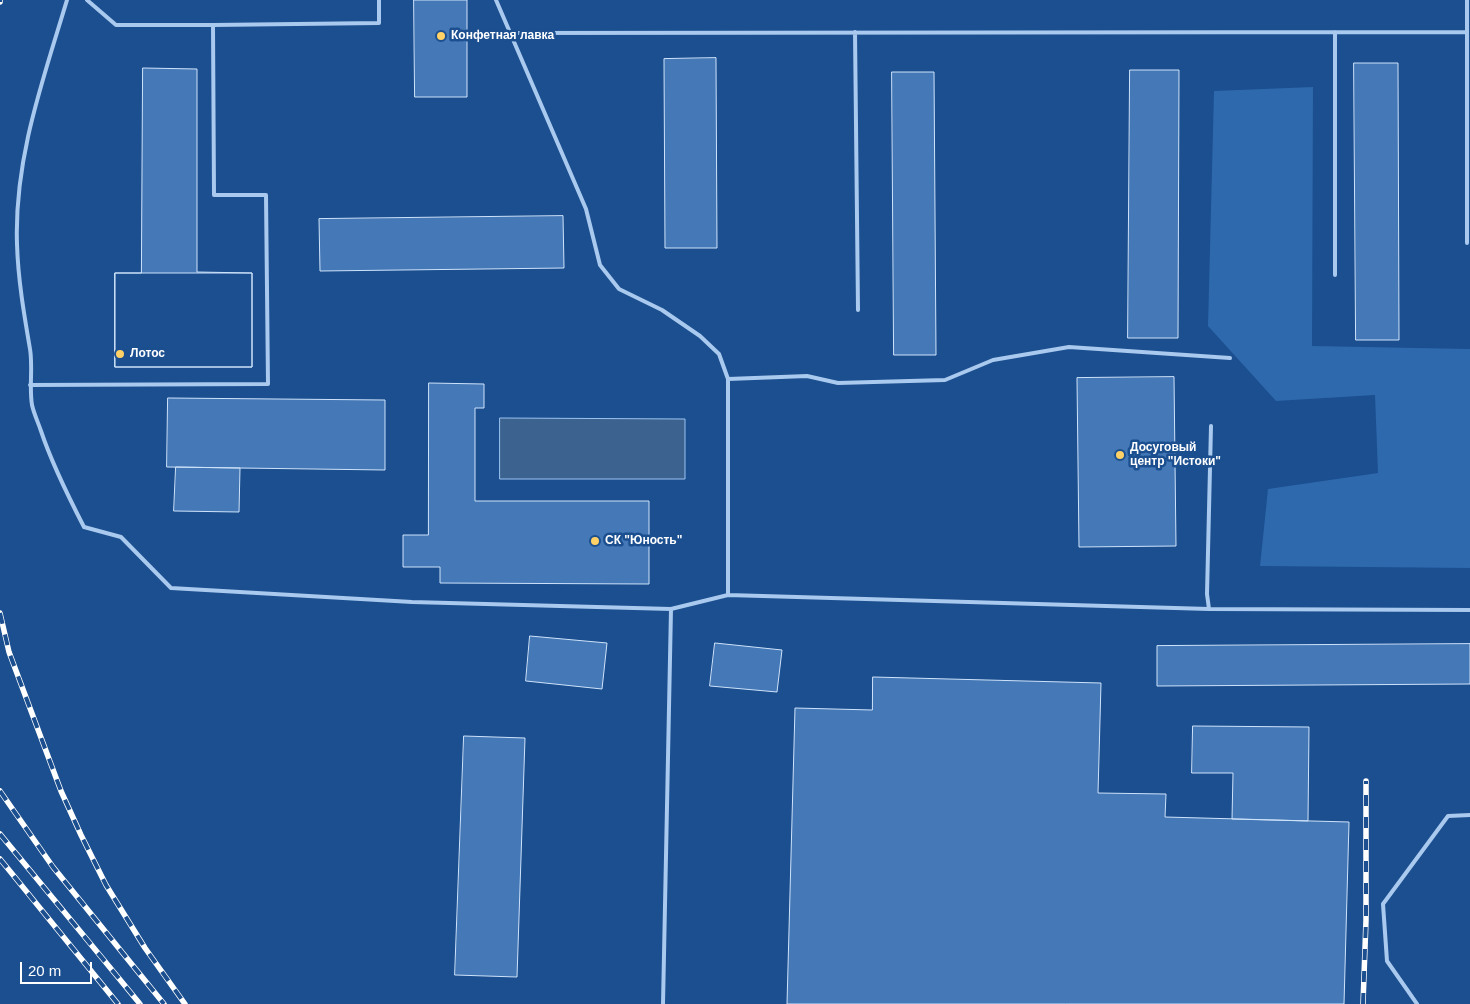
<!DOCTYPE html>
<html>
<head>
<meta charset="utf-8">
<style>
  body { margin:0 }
  #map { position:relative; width:1470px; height:1004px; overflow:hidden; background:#1b4f8f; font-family:Helvetica,sans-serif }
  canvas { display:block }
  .scale { position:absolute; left:20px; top:962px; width:72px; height:22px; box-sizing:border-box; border:2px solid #fff; border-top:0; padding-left:6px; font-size:15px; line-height:18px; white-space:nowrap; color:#fff; -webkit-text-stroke:4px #1b4f8f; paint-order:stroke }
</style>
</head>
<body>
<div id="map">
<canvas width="1470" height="1004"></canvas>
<div class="scale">20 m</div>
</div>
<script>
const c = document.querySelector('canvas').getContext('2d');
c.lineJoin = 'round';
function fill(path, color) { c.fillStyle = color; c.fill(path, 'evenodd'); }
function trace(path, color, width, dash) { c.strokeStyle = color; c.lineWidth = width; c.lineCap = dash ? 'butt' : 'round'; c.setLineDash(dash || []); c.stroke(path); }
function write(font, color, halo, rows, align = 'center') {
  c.font = font + ' Helvetica,sans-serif'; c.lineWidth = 5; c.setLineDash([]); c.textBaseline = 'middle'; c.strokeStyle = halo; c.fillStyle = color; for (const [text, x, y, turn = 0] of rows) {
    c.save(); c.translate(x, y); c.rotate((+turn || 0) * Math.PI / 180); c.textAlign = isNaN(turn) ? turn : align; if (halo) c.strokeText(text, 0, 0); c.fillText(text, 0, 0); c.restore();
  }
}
const green = new Path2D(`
  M1313,87L1312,346L1470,349V568L1260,566L1268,489L1378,473L1375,395L1276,401L1208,326L1214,91Z`);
const water = new Path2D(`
  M500,418L685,419V479H500Z`);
const building = new Path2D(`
  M414,0H467V97H415Z
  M716,58L717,248H665L664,59Z
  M1354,63H1398L1399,340H1356Z
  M143,68L197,69V272L252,273V367H115V273H141Z
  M1130,70H1179L1178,338H1128Z
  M892,72H934L936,355H894Z
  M563,216L564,268L320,271L319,219Z
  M115,273H252V367H115Z
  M1174,377L1176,546L1079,547L1077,378Z
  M429,383L484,384V408H475V501H649V584L440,583V567H403V535H428Z
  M168,398L385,400V470L167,467Z
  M176,467L240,468L239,512L174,511Z
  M530,636L607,643L602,689L526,681Z
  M715,643L782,650L777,692L710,686Z
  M1470,644V684L1157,686V646Z
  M873,677L1101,683L1098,793L1166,794L1165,817L1349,822L1344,1004H787L795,708L872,710Z
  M1193,726L1309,727L1308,821L1232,819L1233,773H1192Z
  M464,736L525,738L517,977L455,975Z`);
const lane = new Path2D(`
  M67,0C43,80 14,159 17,244C18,279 24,314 30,349C33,367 29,387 32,405C34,414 38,422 41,431C52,464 68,496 84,527L121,537L171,588L412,602L671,609L728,595L1209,609L1470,610
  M87,0L116,25H213
  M496,0L586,209L600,265L619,289L662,310L700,336L719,354L728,379V595
  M855,32L858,310
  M1335,32V275
  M511,33L1467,32
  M1467,243V0
  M728,379L807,376L838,383L945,380L993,360L1069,347L1230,358
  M30,385L268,384L266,195H214L213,25L379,23V0
  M1209,609L1207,594L1211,426
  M663,1004L671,609
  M1417,1004L1387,961L1383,904L1448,816L1470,815`);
const rail = new Path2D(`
  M0,2V0
  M0,613L9,652L61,791L81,835L106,885L145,948L185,1004
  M0,791L53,867L164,1004
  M0,834L140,1004
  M0,859L118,1004
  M1363,1004L1366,920V781`);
const markers = [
  [441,36,5,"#ffd166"],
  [120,354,5,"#ffd166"],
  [1120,455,5,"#ffd166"],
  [595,541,5,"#ffd166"]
];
const poiNames = [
  ["Конфетная лавка",451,36],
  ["Лотос",130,354],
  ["Досуговый",1130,448],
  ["центр \"Истоки\"",1130,462],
  ["СК \"Юность\"",605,541]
];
fill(green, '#2e69ad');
fill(water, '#3c6290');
trace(water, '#9cc4f0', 1);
fill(building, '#4478b7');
trace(building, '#cfe3fa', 1);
trace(lane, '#a9c9ee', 4);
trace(rail, '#fff', 5.5);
trace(rail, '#1b4f8f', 4, [11]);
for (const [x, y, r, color] of markers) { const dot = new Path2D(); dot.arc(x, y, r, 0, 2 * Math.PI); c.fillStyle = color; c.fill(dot); trace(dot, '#1b4f8f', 2); }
write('bold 12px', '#fff', '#1b4f8f', poiNames, 'left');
</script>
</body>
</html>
